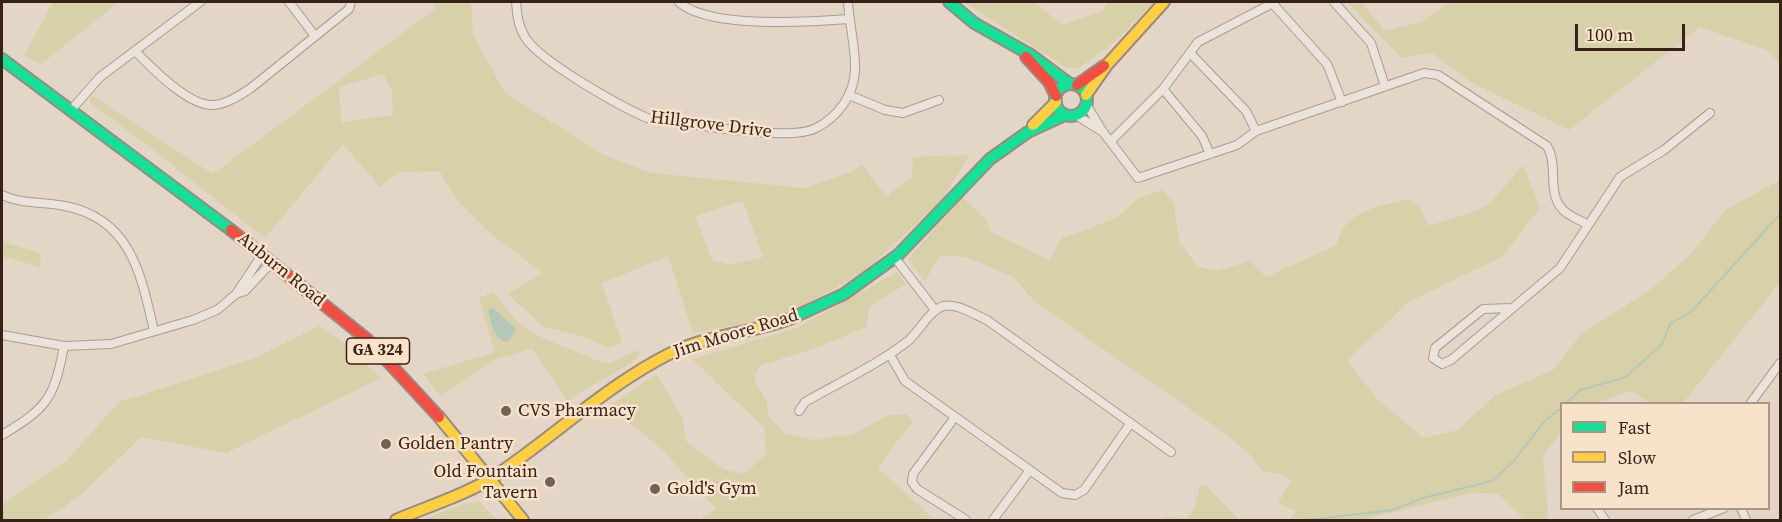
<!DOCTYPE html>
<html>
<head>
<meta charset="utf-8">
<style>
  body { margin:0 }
  #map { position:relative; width:1782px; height:522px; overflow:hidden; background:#e4d6c7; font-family:"Source Serif 4",serif }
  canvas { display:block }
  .frame { position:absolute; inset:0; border:3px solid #362219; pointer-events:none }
  .legend { position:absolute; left:1560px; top:402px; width:210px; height:108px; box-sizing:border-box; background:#f8e2ca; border:2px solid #aa9583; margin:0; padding:8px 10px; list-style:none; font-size:18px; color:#362219 }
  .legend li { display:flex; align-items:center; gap:12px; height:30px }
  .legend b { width:30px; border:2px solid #aa9583 }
  .scale { position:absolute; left:1575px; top:24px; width:110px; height:27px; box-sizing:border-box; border:3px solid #362219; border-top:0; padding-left:8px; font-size:18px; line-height:21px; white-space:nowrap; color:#362219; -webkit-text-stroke:4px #f8e2ca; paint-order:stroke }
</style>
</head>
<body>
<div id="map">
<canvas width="1782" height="522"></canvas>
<div class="frame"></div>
<ul class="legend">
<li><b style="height:8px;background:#16e098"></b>Fast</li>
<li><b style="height:8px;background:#ffcf43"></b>Slow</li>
<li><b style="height:8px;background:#f24e42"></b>Jam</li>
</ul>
<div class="scale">100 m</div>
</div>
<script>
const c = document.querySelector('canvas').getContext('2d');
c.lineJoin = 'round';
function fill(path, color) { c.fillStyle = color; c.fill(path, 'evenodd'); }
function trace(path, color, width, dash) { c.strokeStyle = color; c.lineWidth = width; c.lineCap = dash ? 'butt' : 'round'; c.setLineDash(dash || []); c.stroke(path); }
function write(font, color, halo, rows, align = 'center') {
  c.font = font + ' "Source Serif 4",serif'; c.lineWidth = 5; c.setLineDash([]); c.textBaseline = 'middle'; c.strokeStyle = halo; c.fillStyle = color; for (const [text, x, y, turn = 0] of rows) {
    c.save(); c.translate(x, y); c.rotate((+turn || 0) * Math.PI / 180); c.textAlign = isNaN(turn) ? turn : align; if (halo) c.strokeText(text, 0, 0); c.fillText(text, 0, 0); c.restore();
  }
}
const green = new Path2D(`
  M53,2H119L41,64L24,56Z
  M432,2H471L473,35L505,93L604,155L651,173L805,188L850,172L862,165L886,196L912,178L913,157L970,155L941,201L863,273L799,308L770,319L693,333L668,256L602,283L622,343L609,348L582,336L542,326L508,294L543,273L492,235L457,200L439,171L399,172L380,187L343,144L265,238C206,193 151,146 90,103L91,95L213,174L436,8ZM383,74L392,90L393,115L341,122L339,87ZM743,201L763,257L731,265L712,260L695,216Z
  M963,2H1033L1063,25L1102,11L1109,2H1154L1116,41L1079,68L1065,67Z
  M1347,2H1361L1385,31L1422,22L1450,2H1780V64L1767,50L1700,27L1569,130L1471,82L1432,53L1401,58Z
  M1523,165L1540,208L1503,256L1409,302L1347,360L1378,400L1424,438L1458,430L1495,395L1553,370L1581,334L1650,290L1691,254L1725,210L1780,180V283L1683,403H1651L1631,391L1596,403L1562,404L1561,432L1543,456L1548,520H1524L1498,494L1471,493L1360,520H1290L1296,511L1278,503L1291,481L1280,474L1263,471L1251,456L1226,434L1035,302L1013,277L966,257L940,255L925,281L908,259L962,197L985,218L991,232L1049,260L1061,239L1116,218L1137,199L1162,190L1174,203L1179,241L1197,266L1217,271L1250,261L1266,277L1337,245C1342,211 1379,207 1408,199L1420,207L1428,226L1478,210L1491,202Z
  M2,242L41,253L40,267L2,256Z
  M897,272L906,284L869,307L866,327L819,347L759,366L754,379L767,403L768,416L784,433L815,440L853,434L889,415L907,414L913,423L897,441L878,468L935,520H700L716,509L659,446L608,407L656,374L682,417L686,441L723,469L744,474L767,453L764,428L692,359L797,328Z
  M493,292L519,324L541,337L598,361L610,363L638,350L640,355C618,375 591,383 568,401L532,349L498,358L440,396L423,374L495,352L479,298Z
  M319,326L340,340L381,378L226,453L141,437L80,496L44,520H2V505L66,461L119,402L258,357Z
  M1206,485L1240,520H1160L1164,517L1185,518L1194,510L1200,486Z
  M479,502L498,520H422L465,503Z`);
const water = new Path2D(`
  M492,307L516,329L508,342C493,340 492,324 488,311Z`);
const stream = new Path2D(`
  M1565,404L1580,390L1626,377L1662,344L1670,324L1692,311L1780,214
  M1307,520L1393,510L1423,498L1492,481L1512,463L1543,423L1562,407`);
const street = new Path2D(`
  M289,2L315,36
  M516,2C517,14 518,26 525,37C539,61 620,106 647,118C682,122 788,143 816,128C838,117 854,95 855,70C856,48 849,24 848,2
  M679,2C708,29 810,22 849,19
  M1334,2L1371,43L1385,86
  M1273,4L1327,64L1342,102
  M135,51C152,68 189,107 214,105C227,104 240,95 251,88L349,9L351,2
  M1190,53L1246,111L1256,131
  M1163,89L1202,136L1210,154
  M849,95L885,110L903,113L939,100
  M1086,104L1103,132L1138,178L1237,145L1256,131L1424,73L1438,75L1547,146C1559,166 1546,192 1563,210C1569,216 1580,220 1588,225
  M71,110L100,77L200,2
  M1076,115L1103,132
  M1111,141L1163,89L1198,42L1275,2
  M2,195C23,205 43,201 65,206C131,219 141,274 154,331
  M895,258L935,310
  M236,294L262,255
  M1512,308L1483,309L1435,348L1433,358L1442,364L1451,360L1560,268L1620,177L1664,150L1710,113
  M2,335L64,346L111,344L193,320L217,310L236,294L245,291L272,262
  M890,355L905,381L1062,493L1075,495L1084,490L1130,424
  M1750,404L1780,363
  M799,411L805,402C840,382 877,365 908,341C919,332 930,309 944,306C957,303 975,315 987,320L1171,452
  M955,417L913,474L912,482L917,489L966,520
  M2,435C47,408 54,399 64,346
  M1597,508L1605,520
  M1741,508L1746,520
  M993,520L1030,470
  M1693,520L1724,508`);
const fast = new Path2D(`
  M949,2L974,23L1031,55L1070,84
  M2,59L231,230
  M1055 100a16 16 0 1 1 32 0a16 16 0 1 1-32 0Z
  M792,318L844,294L898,255L990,159L1028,132L1065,115`);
const slow = new Path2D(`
  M1086,95L1107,65L1164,2
  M1033,125L1056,102
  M439,417L523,520
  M396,520C426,507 465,495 492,478C554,437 607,384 675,351C712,334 754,333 792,318`);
const jam = new Path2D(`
  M1026,57L1049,82L1056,96
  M1077,85L1104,66
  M231,230L368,340L439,417`);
const markers = [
  [506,411,6,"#736156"],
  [386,444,6,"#736156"],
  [550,482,6,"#736156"],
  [655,489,6,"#736156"]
];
const shields = [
  [378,351,63]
];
const shieldNames = [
  ["GA 324",378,351]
];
const streetNames = [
  ["Hillgrove Drive",711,125,7],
  ["Auburn Road",281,270,39],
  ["Jim Moore Road",736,334,-17]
];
const poiNames = [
  ["CVS Pharmacy",518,411],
  ["Golden Pantry",398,444],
  ["Old Fountain",538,472,"right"],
  ["Tavern",538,493,"right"],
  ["Gold's Gym",667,489]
];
fill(green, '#d8d0a8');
fill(water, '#b4c7b8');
trace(stream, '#b4c7b8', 2);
trace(street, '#a89b91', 10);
trace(fast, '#988b81', 14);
trace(slow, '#988b81', 14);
trace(jam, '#988b81', 14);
trace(street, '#ebe2d9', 8);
trace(fast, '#16e098', 10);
trace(slow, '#ffcf43', 10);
trace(jam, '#f24e42', 10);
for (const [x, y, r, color] of markers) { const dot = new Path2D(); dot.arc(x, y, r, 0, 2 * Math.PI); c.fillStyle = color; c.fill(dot); trace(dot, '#f8e2ca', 2); }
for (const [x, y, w] of shields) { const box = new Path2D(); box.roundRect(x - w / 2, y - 13, w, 26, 4.5); c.fillStyle = '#f8e2ca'; c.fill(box); trace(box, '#362219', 1.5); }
write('bold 16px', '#362219', null, shieldNames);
write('18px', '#362219', '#f8e2ca', streetNames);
write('18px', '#362219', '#f8e2ca', poiNames, 'left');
</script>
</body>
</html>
